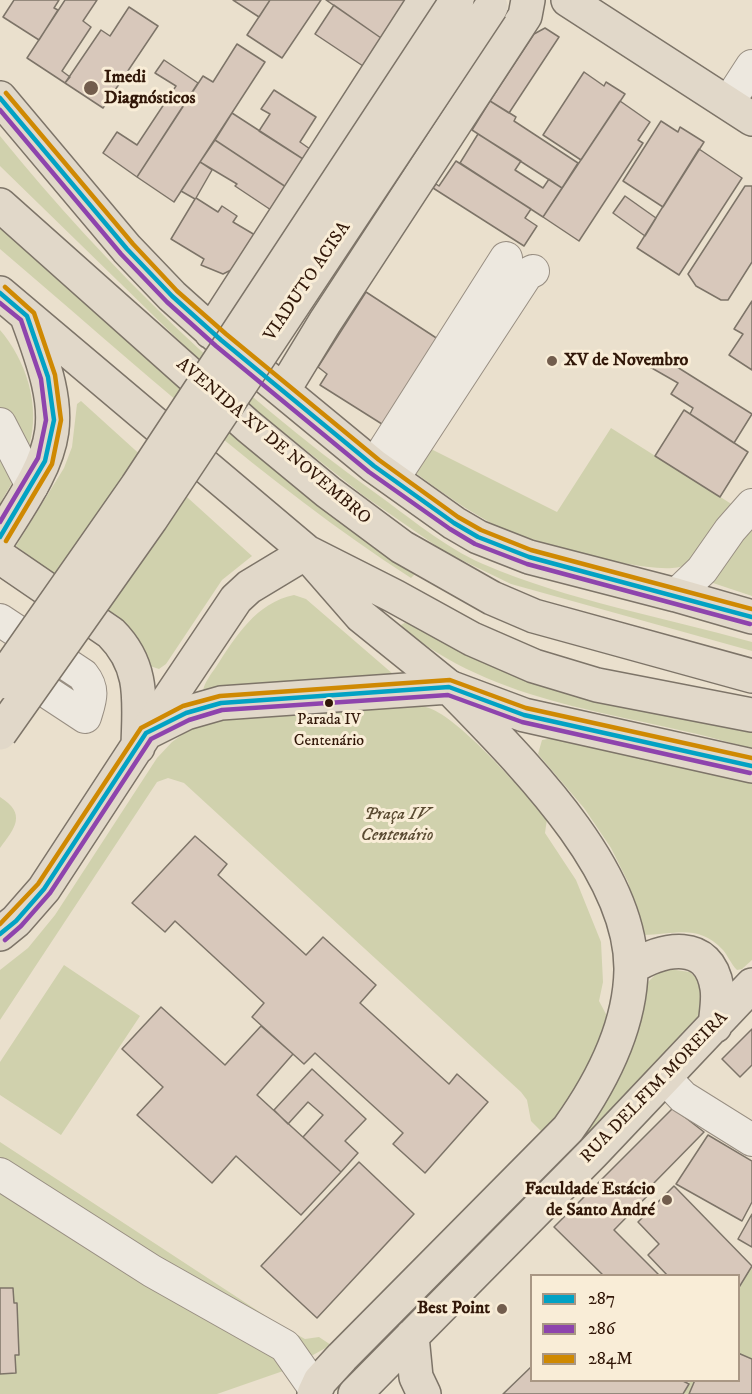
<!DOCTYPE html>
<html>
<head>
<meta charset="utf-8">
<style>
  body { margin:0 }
  #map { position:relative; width:752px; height:1394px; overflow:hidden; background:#eae0cd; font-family:"IM FELL DW Pica",serif }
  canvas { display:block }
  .legend { position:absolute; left:530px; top:1274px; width:210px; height:108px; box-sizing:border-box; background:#f9edd7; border:2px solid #a99784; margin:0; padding:8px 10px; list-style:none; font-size:18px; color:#311708 }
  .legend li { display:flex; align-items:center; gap:12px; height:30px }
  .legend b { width:30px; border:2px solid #a99784 }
</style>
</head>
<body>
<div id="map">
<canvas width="752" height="1394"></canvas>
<ul class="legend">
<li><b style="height:8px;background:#02a2c4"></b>287</li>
<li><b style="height:8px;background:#8e44ad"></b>286</li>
<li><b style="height:8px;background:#cf8902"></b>284M</li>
</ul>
</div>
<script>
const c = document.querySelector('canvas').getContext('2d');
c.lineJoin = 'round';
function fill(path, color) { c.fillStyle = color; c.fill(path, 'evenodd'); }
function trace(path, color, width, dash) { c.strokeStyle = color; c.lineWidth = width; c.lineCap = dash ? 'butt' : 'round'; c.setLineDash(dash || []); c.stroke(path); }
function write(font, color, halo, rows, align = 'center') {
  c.font = font + ' "IM FELL DW Pica",serif'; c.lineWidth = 6; c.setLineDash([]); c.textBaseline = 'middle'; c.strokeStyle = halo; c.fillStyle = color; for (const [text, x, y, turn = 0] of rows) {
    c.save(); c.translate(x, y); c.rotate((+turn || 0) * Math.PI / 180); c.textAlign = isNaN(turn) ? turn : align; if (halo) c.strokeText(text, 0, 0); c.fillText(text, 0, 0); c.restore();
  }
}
const green = new Path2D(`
  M0,136C109,270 233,391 374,492C409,517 444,547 483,564C569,601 663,617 752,642V651L511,584L445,552L364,496L255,410L197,358L0,166Z
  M0,228C135,347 267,470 415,574L411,578C264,483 134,363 0,249Z
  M0,330C26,360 41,406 29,446C24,466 10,485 0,504Z
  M81,401L252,556L222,580L166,664L159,669L150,666L126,629L16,546L64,468L72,447L77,404Z
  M611,428L733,505C720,526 707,553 685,565C658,580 519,538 491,523C455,503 421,478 389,452L401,434L557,512Z
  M752,522V596L713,583L711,580Z
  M294,595L306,599L393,674L203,691C204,683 211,674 216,667C236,636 256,603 294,595Z
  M406,622C457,652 511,677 568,694C628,711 691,719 752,730V749C634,712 508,711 406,631L401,625Z
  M411,706C417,706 424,706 429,708C461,719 523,792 547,819L545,833L576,880L601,942L603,982L599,1001L607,1016L602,1038L572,1100L543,1133L531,1121L527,1100L521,1092L184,783L168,778L157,782L0,1020V970L28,948L55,915L157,758L172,742L190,729L219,718Z
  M553,738L718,773L752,783V960L742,969L737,970C731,964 728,956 723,950C697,923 675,935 643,935L628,882L611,848L584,808L538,754L542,740Z
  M0,797C27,814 15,828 0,848Z
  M64,965L140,1016L61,1135L0,1095V1062Z
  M668,969L690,972L703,985L702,1018L340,1389L336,1390L335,1387L571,1144L645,985L657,973Z
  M0,1142L281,1326L305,1339L319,1337L331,1345L286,1370L217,1394H0Z
  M752,1265V1394H683L690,1381L738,1380L739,1289Z`);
const building = new Path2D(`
  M14,0H59L54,8L58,10L39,40L3,17Z
  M65,0H97L83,21L91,27L62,71L70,77L65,83L27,58Z
  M233,0H270L259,17Z
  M270,0H321L282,58L247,35Z
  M326,0H406L381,38Z
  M334,5L381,38L363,66L315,34Z
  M129,7L158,26L103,108L65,83L101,30L110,36Z
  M545,28L559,37L509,113L490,101L534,34Z
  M237,44L265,62L174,202L137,177L203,76L213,82Z
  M164,60L198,83L137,177L103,153L117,132L137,145L176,86L155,73Z
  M584,72L604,86L606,82L625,94L581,160L543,135Z
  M274,90L316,117L300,142L310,149L303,159L259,131L270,114L261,109Z
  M490,101L516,117L514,121L578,163L562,188L472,130Z
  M620,101L650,122L638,140L643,143L579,241L543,217Z
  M232,113L303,159L286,187L215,140Z
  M661,121L678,132L680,127L704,142L663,207L623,181Z
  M478,134L521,161L515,170L543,188L549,179L562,188L543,217L460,163Z
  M215,140L286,187L271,210L235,186L237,184L200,162Z
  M699,149L742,178L679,275L637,248Z
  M456,161L531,209L525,218L537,226L524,246L433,188L436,184L439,186Z
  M200,162L212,170L196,198L218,212L222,206L237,216L233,222L255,235L233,269L223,274L201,265L204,259L171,239L195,199L181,191Z
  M745,186H752V262L728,300H721L696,286L688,274Z
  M625,196L656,218L645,236L613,213Z
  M366,292L444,343L393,431L320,385L327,374L318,367Z
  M752,301V370L729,355L743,334L734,329Z
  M658,355L752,414L734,443L690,414L693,408L671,394L678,383L650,367Z
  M684,410L748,452L720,497L655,456Z
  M195,836L227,864L218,875L306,955L323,937L376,985L360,1003L449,1084L457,1074L488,1102L425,1173L393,1144L403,1133L315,1053L304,1064L252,1017L264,1003L175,921L165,932L132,903Z
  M161,1007L225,1065L261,1026L293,1054L257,1095L341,1172L301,1215L236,1156L212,1183L137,1115L163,1087L122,1049Z
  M752,1029V1065L740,1077L722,1059Z
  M312,1069L366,1119L345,1141L358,1153L341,1172L303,1137L323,1115L308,1102L288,1124L274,1110Z
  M673,1108L704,1132L651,1186L655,1188L614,1230L660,1276H604L554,1227Z
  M708,1135L752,1161V1202L742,1221L676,1184Z
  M359,1162L414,1214L317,1318L261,1266Z
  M674,1186L752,1266L738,1289V1276H668L648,1255L659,1244L638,1222Z
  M752,1214V1247L738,1239Z
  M0,1288H13L14,1303H17L19,1355H15L16,1373L0,1374Z
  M738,1353L752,1359V1394H689L695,1380H738Z
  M532,1366V1380H681L689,1384L683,1394H503Z`);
const minor = new Path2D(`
  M728,103L752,66
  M0,424L32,486
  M374,466L506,258
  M393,479L527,274L533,271
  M676,595L702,570L730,530L752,505
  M0,620L83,675C95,690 90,700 85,717L12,669
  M665,1078L683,1097L752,1140
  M0,1174L152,1271L285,1346L315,1389`);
const major = new Path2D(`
  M568,0L752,119
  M0,98L127,249L172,296L221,340L374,466L454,523L478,537L529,557L676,595L752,617
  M211,332L425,0
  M283,391L325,322L525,16L528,0
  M0,557L111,633C145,667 139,702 138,747
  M0,934L16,921L44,889L146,733L186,713L221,703L449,687L524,715L752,766
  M631,968C663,948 709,938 717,988C719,1000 716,1014 715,1026
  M412,1336L416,1377L424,1394
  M314,1394L320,1381L342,1357L568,1129C601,1083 630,1028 631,970C632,867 515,756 449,687
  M355,1394L593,1153L752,985`);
const highway = new Path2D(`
  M0,205L248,426L328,492L402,547L492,598L534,616L752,676
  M0,293L307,552L394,596L472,639L534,666L597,685L752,715
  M0,537C62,442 67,424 27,317
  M313,561L361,616L449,687
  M146,733L236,599L249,587L307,552`);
const majorBridge = new Path2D(`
  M0,682L137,486L457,0
  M0,733L151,519L491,7`);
const bus1 = new Path2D(`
  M0,98L127,249L172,296L221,340L374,466L454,523L478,537L529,557L752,617
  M0,293L27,316L48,377L54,420L45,461L0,537
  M0,934L16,921L44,889L146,733L186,713L221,703L449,687L524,715L752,766`);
const bus2 = new Path2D(`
  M0,110L121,254L167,302L216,346L369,472L450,529L475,544L527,564L750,624
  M0,303L21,320L41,379L46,420L38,458L0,522
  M5,940L21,926L50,893L151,739L189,720L222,710L448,695L522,722L750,773`);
const bus3 = new Path2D(`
  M6,93L133,244L177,291L226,334L379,460L458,517L481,530L531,550L752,609
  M5,287L34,313L55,375L61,420L52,464L6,541
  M0,924L38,884L141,728L183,706L220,696L450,680L526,708L752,758`);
const markers = [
  [91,88,8,"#725d4d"],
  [552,361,6,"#725d4d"],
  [329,703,5,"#311708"],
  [667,1200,6,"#725d4d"],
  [502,1309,6,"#725d4d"]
];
const busNames = [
  ["Parada IV",329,721],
  ["Centenário",329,742]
];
const poiNames = [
  ["Imedi",104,78],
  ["Diagnósticos",104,99],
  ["XV de Novembro",564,361],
  ["Faculdade Estácio",655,1190,"right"],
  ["de Santo André",655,1211,"right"],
  ["Best Point",490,1309,"right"]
];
const streetNames = [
  ["VIADUTO ACISA",308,282,-56],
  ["AVENIDA XV DE NOVEMBRO",273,442,40],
  ["RUA DELFIM MOREIRA",655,1088,-46]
];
const parkNames = [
  ["Praça IV",397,815],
  ["Centenário",397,836]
];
fill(green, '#d0d1ad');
fill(building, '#d8c8bb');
trace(building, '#7d7468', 1.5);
trace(minor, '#988e82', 34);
trace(major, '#7d7468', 36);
trace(highway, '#7d7468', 36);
trace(minor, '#ede8df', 32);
trace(major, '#e1d8c9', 33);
trace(highway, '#e1d8c9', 33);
trace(majorBridge, '#7d7468', 36, []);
trace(majorBridge, '#e1d8c9', 33);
trace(bus1, '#02a2c4', 4.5);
trace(bus2, '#8e44ad', 4.5);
trace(bus3, '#cf8902', 4.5);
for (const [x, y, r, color] of markers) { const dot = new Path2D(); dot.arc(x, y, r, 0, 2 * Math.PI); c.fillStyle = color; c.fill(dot); trace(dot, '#f9edd7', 2); }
write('16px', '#311708', '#f9edd7', busNames);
write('bold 18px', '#311708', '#f9edd7', poiNames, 'left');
write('18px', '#311708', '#f9edd7', streetNames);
write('italic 18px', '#5a4b32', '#f9edd7', parkNames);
</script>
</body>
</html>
